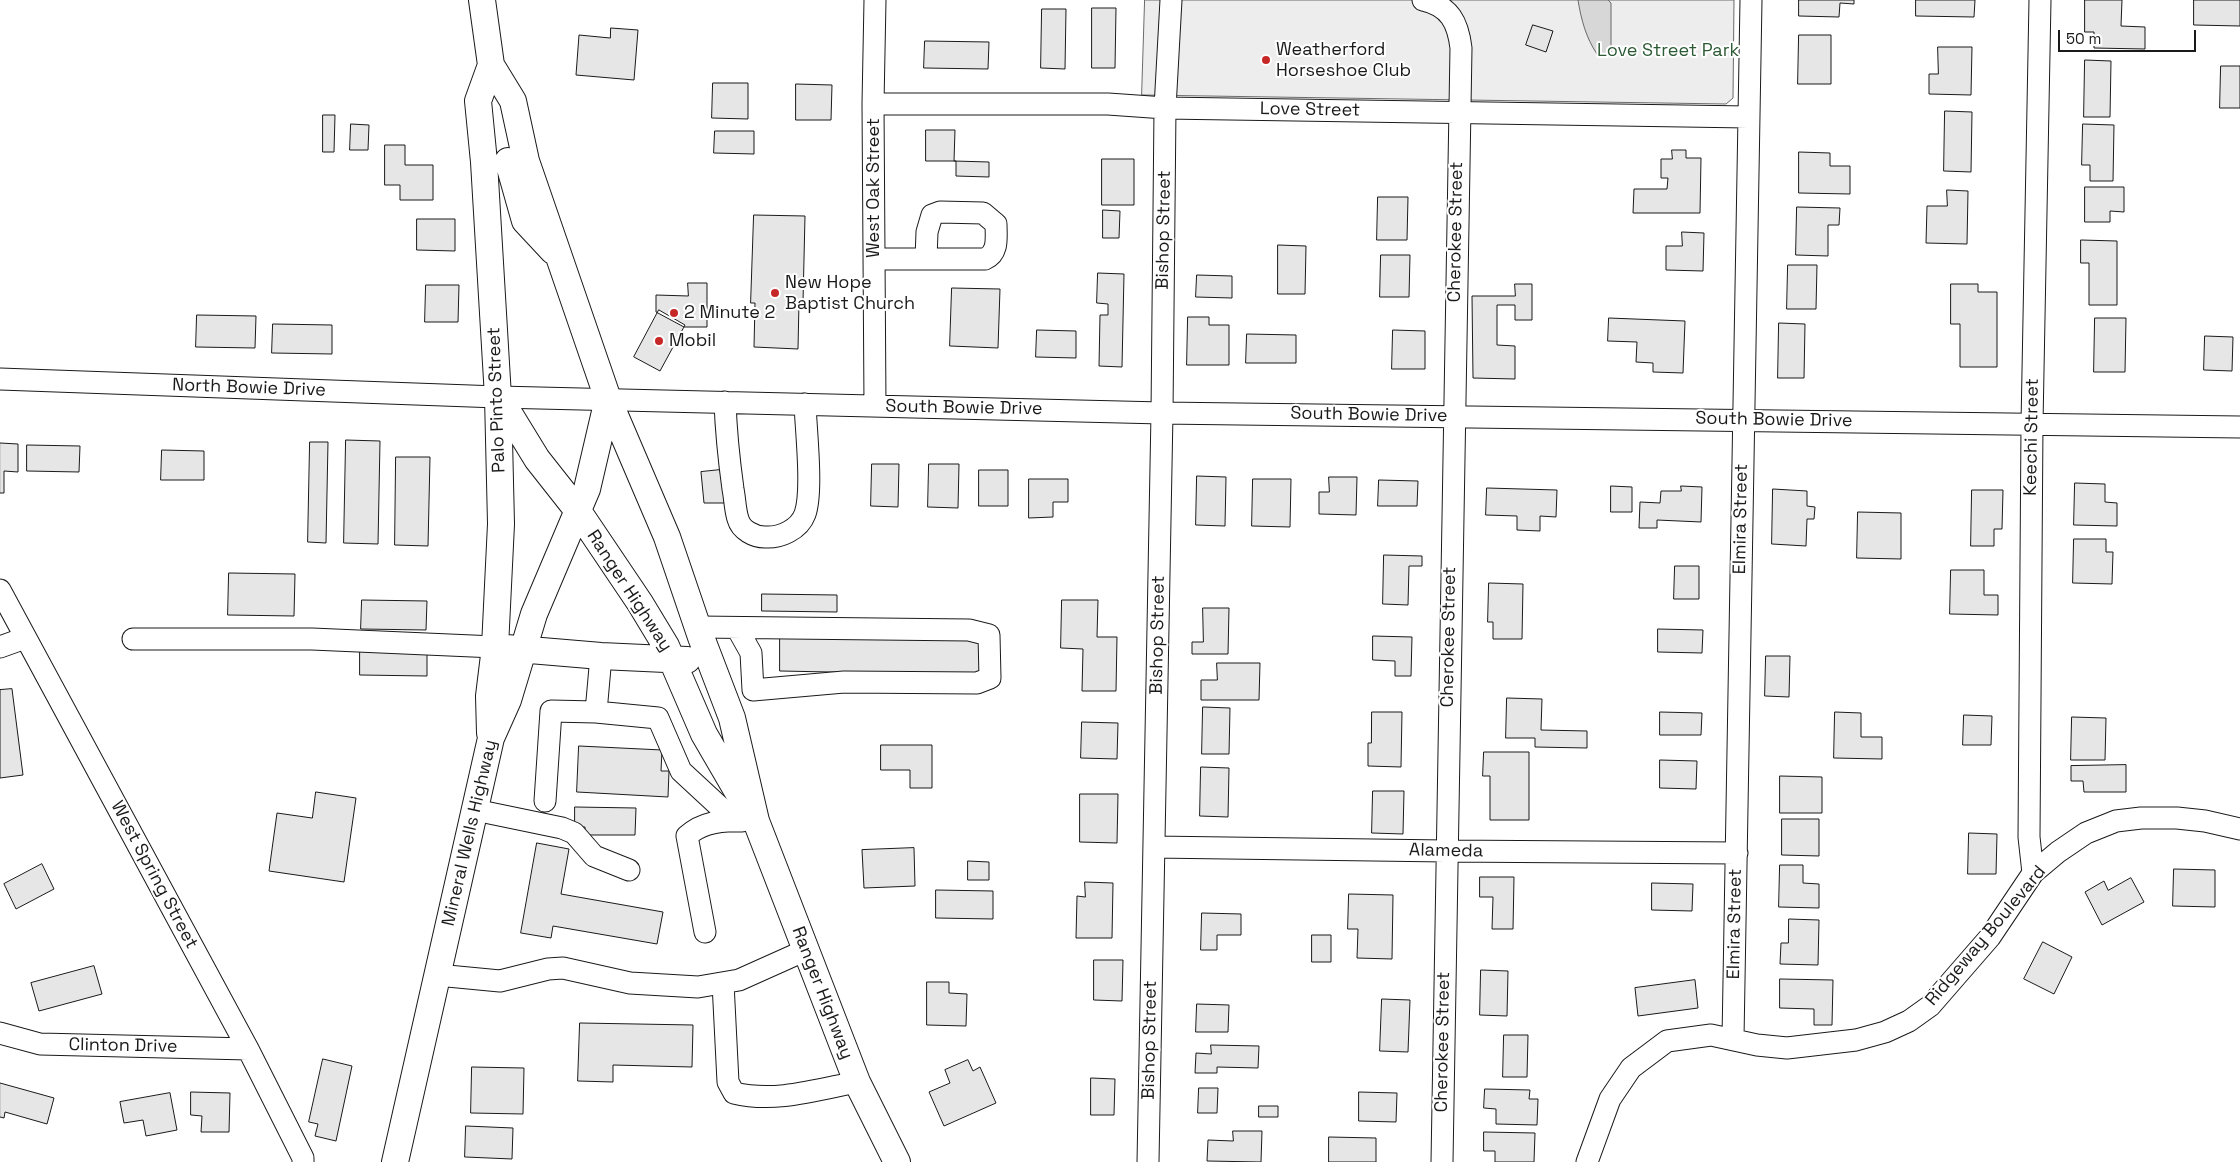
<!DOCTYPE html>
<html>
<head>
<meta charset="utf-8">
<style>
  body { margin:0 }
  #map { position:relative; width:2240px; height:1162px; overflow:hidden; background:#fff; font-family:"Space Grotesk",sans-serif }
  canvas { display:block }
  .scale { position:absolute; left:2058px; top:30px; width:138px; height:22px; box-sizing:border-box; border:2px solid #1a1a1a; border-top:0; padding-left:6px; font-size:15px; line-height:18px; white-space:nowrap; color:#1a1a1a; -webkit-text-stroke:4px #fff; paint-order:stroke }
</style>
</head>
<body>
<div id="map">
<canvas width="2240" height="1162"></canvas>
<div class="scale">50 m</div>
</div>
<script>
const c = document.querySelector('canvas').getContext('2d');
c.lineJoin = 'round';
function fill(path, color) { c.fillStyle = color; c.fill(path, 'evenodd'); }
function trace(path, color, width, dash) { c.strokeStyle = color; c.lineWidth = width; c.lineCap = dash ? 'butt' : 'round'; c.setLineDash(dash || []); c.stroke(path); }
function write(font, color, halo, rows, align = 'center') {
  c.font = font + ' "Space Grotesk",sans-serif'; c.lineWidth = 4; c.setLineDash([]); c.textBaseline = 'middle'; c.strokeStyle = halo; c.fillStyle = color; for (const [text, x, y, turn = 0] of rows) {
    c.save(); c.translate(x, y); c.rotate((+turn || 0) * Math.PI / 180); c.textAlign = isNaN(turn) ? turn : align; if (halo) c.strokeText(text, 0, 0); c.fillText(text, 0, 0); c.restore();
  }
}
const built = new Path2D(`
  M1145,0H1734L1733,98L1726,104L1142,95Z`);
const water = new Path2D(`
  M1578,0H1608L1611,3V52L1606,55L1597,54C1586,38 1581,19 1578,0Z`);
const building = new Path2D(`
  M1799,0H1854V4L1840,3L1839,17L1799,16Z
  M1916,0H1975L1974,17L1916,16Z
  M2085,0H2122L2121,26L2145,27V49L2094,48V32H2085Z
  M2194,0H2240V26L2194,25Z
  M1092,8H1116L1115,68H1092Z
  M1042,9H1066L1065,69L1041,68Z
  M1533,25L1553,31L1546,52L1526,45Z
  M611,28L638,30L634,80L576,75L579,35L610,38Z
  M1799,35H1831V84H1798Z
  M925,41L989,42L988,69L924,68Z
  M1938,47H1972L1971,95L1929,94V74H1938Z
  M2085,60L2111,61L2110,117H2084Z
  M2221,66H2240V108H2220Z
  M713,83H748V119L712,118Z
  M796,84L832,85L831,120H796Z
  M1945,111L1972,112L1971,172L1944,171Z
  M323,115H335L334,152H323Z
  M351,124L369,125L368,150H350Z
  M2083,124L2114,125L2113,181H2090V165H2082Z
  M926,130H955L954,161L989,162V177L956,176V161H926Z
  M715,131H754V154L714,153Z
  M385,145H405V165H433V200H400V185H385Z
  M1672,150H1686V158H1701L1700,213H1633L1634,189H1667L1668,178H1661V159H1672Z
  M1799,152L1830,153V166H1850V194L1799,193Z
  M1102,159H1134V205H1102Z
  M2085,187H2124V212L2110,211V222H2085Z
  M1947,190L1968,191L1967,244L1926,243L1927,206H1947Z
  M1378,197H1408L1407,240H1377Z
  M1797,207L1840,208L1839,225H1828V256L1796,255Z
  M1103,210L1120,211L1119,238H1103Z
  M754,215L805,216L803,302H799L798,349L754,347L755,303H751Z
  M417,219H455V251L417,250Z
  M1682,232L1704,233L1703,271L1666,270V246H1682Z
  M2081,240L2117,241V305H2089V263H2081Z
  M1278,245L1306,246L1305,294H1278Z
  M1381,255H1410L1409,297H1380Z
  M1788,265H1817L1816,309H1787Z
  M1098,273L1124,274L1122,367L1099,366L1100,315H1108V304L1097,303Z
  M1197,275L1232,276V298L1196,297Z
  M688,283H707V327H684L656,312V295L688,296Z
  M1515,284H1532V320H1515V305H1497V345L1515,346V379L1473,378L1472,296H1515Z
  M1951,284H1978V292H1997V367H1960V324H1951Z
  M426,285H459L458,322H425Z
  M952,288L1000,289L998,348L950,346Z
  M659,310L685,325L660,371L634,357Z
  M197,315L256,316L255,348L196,347Z
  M1188,317H1209V325H1229V365H1187Z
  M1609,318L1685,321L1683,373L1653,372V363L1636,362L1637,342L1608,341Z
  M2095,318H2126L2125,372H2094Z
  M1779,323L1805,324L1804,378H1778Z
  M273,324L332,325V354L272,353Z
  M1037,330L1076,331V358L1036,357Z
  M1393,330L1425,331V369H1392Z
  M1247,334L1296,335V363H1246Z
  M2205,336L2233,337L2232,371L2204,370Z
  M346,440L380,441L378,544L344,543Z
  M310,442H328L326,543L308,542Z
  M0,443L18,444V472L4,471V493H0Z
  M27,445L80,446L79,472L27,471Z
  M162,450L204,451V480H161Z
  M396,457H430L428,546L395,545Z
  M872,464H899L898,507L871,506Z
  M929,464H959L958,508L928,507Z
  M720,470L725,503H704L701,472Z
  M979,470H1008V506H979Z
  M1197,476L1226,477L1225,526L1196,525Z
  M1329,477H1357L1356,515L1319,514V492H1329Z
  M1029,479H1068V502H1053V517L1029,518Z
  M1253,479H1291L1290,527L1252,526Z
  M1379,480L1418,481L1417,506H1378Z
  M2075,483L2105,484V502L2117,503V526L2074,525Z
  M1611,486L1632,487V512H1611Z
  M1681,486L1702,487L1701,522L1657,520V528H1639L1640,502L1660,503L1661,491H1681Z
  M1487,488L1557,490L1556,517L1540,516V531L1517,530V516L1486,515Z
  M1773,489L1807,491V506L1815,507L1814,519H1807L1806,546L1772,544Z
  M1972,490H2003L2002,529H1994V546H1971Z
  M1858,512L1901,513V559L1857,558Z
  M2074,539H2106V552H2113L2112,584L2073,583Z
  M1384,555L1422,556V566H1409L1408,605L1383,604Z
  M1675,566H1699V599H1674Z
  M1951,570H1984V595H1998V615L1950,614Z
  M229,573L295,574L294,616L228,615Z
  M1489,583L1523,584L1522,639H1493V622H1488Z
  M762,594L837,595V612L762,611Z
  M362,600L427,601L426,630L361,629Z
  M1062,600H1098L1097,637H1117L1116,691H1082L1083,649L1061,648Z
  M1203,608H1229L1228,654H1192V642H1203Z
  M1658,629L1703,630L1702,653L1658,652Z
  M780,635L982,639V675L780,671Z
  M1373,636L1412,637L1411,676H1395V661L1373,660Z
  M360,650L427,651V676L360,675Z
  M1766,656H1790L1789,697L1765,696Z
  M1217,663H1260L1259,700H1201V680H1217Z
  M12,689L23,775L0,778V690Z
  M1507,698L1542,699L1541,730L1587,731V748L1535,747V738H1506Z
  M1203,707L1230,708L1229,754H1202Z
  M1372,712H1402L1401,767L1368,766V743H1371Z
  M1660,712L1702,713L1701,735H1660Z
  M1835,712L1861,713V737H1882V759L1834,758Z
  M1964,715L1992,716L1991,745H1963Z
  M2072,717L2106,718L2105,760H2071Z
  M1082,722L1118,723L1117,759L1081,758Z
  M881,745H932V788H910V770H881Z
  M579,746L662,750L661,771H669L668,797L577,792Z
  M1484,752H1529V820H1490V776H1483Z
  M1660,760L1697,761L1696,789L1660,788Z
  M2126,765V792H2084L2083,781H2071V766Z
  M1201,767L1229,768L1228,817L1200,816Z
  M1780,776L1822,777V813H1780Z
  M1373,791H1404L1403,834L1372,833Z
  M316,792L356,798L344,882L269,871L277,813L312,818Z
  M1080,794H1118L1117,843L1080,842Z
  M575,807L636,808L635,835H585V827H575Z
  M1782,819H1819V856L1782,855Z
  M1969,833L1997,834L1996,874H1968Z
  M537,843L569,849L561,894L663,912L657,944L553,926L551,938L521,933Z
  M914,848L915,886L864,888L862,850Z
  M968,861L989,862V880H968Z
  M42,864L54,889L16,909L4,884Z
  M1780,865H1803V883L1819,884V908L1779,907Z
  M2174,869L2215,870V907L2173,906Z
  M1480,877H1514L1513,929H1492L1493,897H1480Z
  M2131,878L2144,902L2102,925L2085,892L2104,881L2108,890Z
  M1085,882L1113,883L1112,938H1076L1077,896L1085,897Z
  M1652,883L1693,884L1692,911L1652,910Z
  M936,890L993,891V919L936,918Z
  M1349,894L1393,895L1392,959L1357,958L1358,929H1348Z
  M1202,913L1241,914V935H1217V950H1201Z
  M1789,919L1819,920L1818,965L1780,964L1781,943H1788Z
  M1312,935H1331V962H1312Z
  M2043,942L2072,957L2054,994L2024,979Z
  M1094,960H1123L1122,1001L1094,1000Z
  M94,966L102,994L39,1011L31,983Z
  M1481,970L1508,971L1507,1016L1480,1015Z
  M1780,979L1833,980L1832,1025H1814V1009L1780,1008Z
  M1695,980L1698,1008L1638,1016L1635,988Z
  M927,982H949V993L967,994L966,1026L927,1025Z
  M1382,999L1410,1000L1408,1052L1380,1051Z
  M1197,1004L1229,1005L1228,1032H1196Z
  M580,1023L693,1025L692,1067L613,1065V1082L578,1081Z
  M1504,1035H1528L1527,1077H1503Z
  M1211,1045L1259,1046L1258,1068L1217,1067V1073H1195L1196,1053L1211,1054Z
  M323,1059L352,1066L336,1141L315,1136L318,1124L309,1122Z
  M968,1060L973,1071L980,1067L996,1103L944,1126L929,1092L950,1083L945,1070Z
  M472,1067L524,1068L523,1114L471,1113Z
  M1091,1078L1115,1079L1114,1115H1091Z
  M0,1083L54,1098L47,1124L5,1112L4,1118L0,1117Z
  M1199,1088H1218L1217,1113H1198Z
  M1485,1089L1530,1090L1529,1099H1538L1537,1125L1496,1124V1109L1484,1108Z
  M191,1092L230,1093L229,1132H201L202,1116L191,1115Z
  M1359,1092L1397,1093L1396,1122L1359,1121Z
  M170,1093L177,1130L146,1136L143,1120L124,1123L120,1102Z
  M1259,1106H1278V1117H1259Z
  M466,1126L513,1128L512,1159L465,1157Z
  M1233,1131H1262L1261,1162L1207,1161L1208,1140L1233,1141Z
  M1484,1132L1535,1133L1534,1162H1495V1151H1484Z
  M1329,1137L1376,1138V1162H1329Z`);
const minor = new Path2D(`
  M1423,0C1450,6 1458,23 1461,48L1442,1162
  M873,104H1108L1165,108L1748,117
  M874,259H985C999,253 996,237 996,224L983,213L940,212L932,215L927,232L926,259
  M0,379L498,397L1162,413L2240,427
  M725,402C726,431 729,460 733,489C735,499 735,510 738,519C741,530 754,537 765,537C780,538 799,530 805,514C813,491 806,431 805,404
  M875,406L873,104L875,0
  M0,590L248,1049L303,1158V1162
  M698,627L969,630L989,635L990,678L977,683L844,682L753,690L751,653L737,628
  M133,639H312L495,647
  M0,647L25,638
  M596,712L601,656
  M545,801L551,711L596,712L658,718L681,771L735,821
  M475,810L562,828L574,833L594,856L629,870
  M1154,847L1446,851L1737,853
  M2033,873L2029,837L2032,424L2040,0
  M705,932L687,836C702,822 722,820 742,821
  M437,975L500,981L548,969L563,968L630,983L698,987L739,980L806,950
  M723,983L728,1082L734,1093C775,1103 816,1090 857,1082
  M0,1033L40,1044L248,1049
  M1733,1038L1751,0
  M1148,1162L1162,413L1165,108L1171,0
  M1587,1162L1610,1099L1631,1068L1667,1041L1711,1035L1757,1045L1787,1048L1856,1040L1885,1032L1909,1021L1930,1006L1990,937L2033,873L2058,852L2086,833L2116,821L2141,818H2177L2205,821L2240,829`);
const major = new Path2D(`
  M482,0L491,65L513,101L526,161L608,399L667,537L701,637L732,718L756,821L857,1082L897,1162
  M508,161L525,221L553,251
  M499,397L537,459L578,511L640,603L666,646L704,734L743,801
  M506,648L601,656L687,660
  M490,733L489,696L495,647L501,524L498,397L484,162L478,101L491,65
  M395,1162L491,738L508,700L534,614L587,489L608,399`);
const markers = [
  [1266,60,5,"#c62828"],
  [775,293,5,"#c62828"],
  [674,313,5,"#c62828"],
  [659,341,5,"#c62828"]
];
const poiNames = [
  ["Weatherford",1276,50],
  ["Horseshoe Club",1276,71],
  ["New Hope",785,283],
  ["Baptist Church",785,304],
  ["2 Minute 2",684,313],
  ["Mobil",669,341]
];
const parkNames = [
  ["Love Street Park",1668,51]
];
const streetNames = [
  ["Love Street",1310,110,1],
  ["West Oak Street",874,188,-90],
  ["Bishop Street",1164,230,-89],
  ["Cherokee Street",1456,232,-89],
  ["North Bowie Drive",249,388,2],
  ["Palo Pinto Street",497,400,-92],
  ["South Bowie Drive",964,408,1],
  ["South Bowie Drive",1369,415,1],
  ["South Bowie Drive",1774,420,1],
  ["Keechi Street",2032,437,-89],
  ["Elmira Street",1741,519,-89],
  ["Ranger Highway",629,591,57],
  ["Bishop Street",1158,635,-89],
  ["Cherokee Street",1449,637,-89],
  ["Mineral Wells Highway",470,833,-77],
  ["Alameda",1446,851,1],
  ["West Spring Street",154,875,62],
  ["Elmira Street",1735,924,-89],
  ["Ridgeway Boulevard",1986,936,-50],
  ["Ranger Highway",822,993,69],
  ["Bishop Street",1150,1040,-89],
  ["Cherokee Street",1443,1042,-89],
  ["Clinton Drive",123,1046,1]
];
fill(built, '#ededed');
trace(built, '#6a6a6a', 1);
fill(water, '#d7d7d7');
trace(water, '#6a6a6a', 1);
fill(building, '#e6e6e6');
trace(building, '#1a1a1a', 1);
trace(minor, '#1a1a1a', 23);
trace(major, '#1a1a1a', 28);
trace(minor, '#fff', 21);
trace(major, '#fff', 26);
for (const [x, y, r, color] of markers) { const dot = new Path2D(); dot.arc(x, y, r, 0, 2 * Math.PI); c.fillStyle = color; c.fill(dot); trace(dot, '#fff', 2); }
write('18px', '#1a1a1a', '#fff', poiNames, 'left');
write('18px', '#2b5a34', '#fff', parkNames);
write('18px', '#1a1a1a', '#fff', streetNames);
</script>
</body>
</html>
